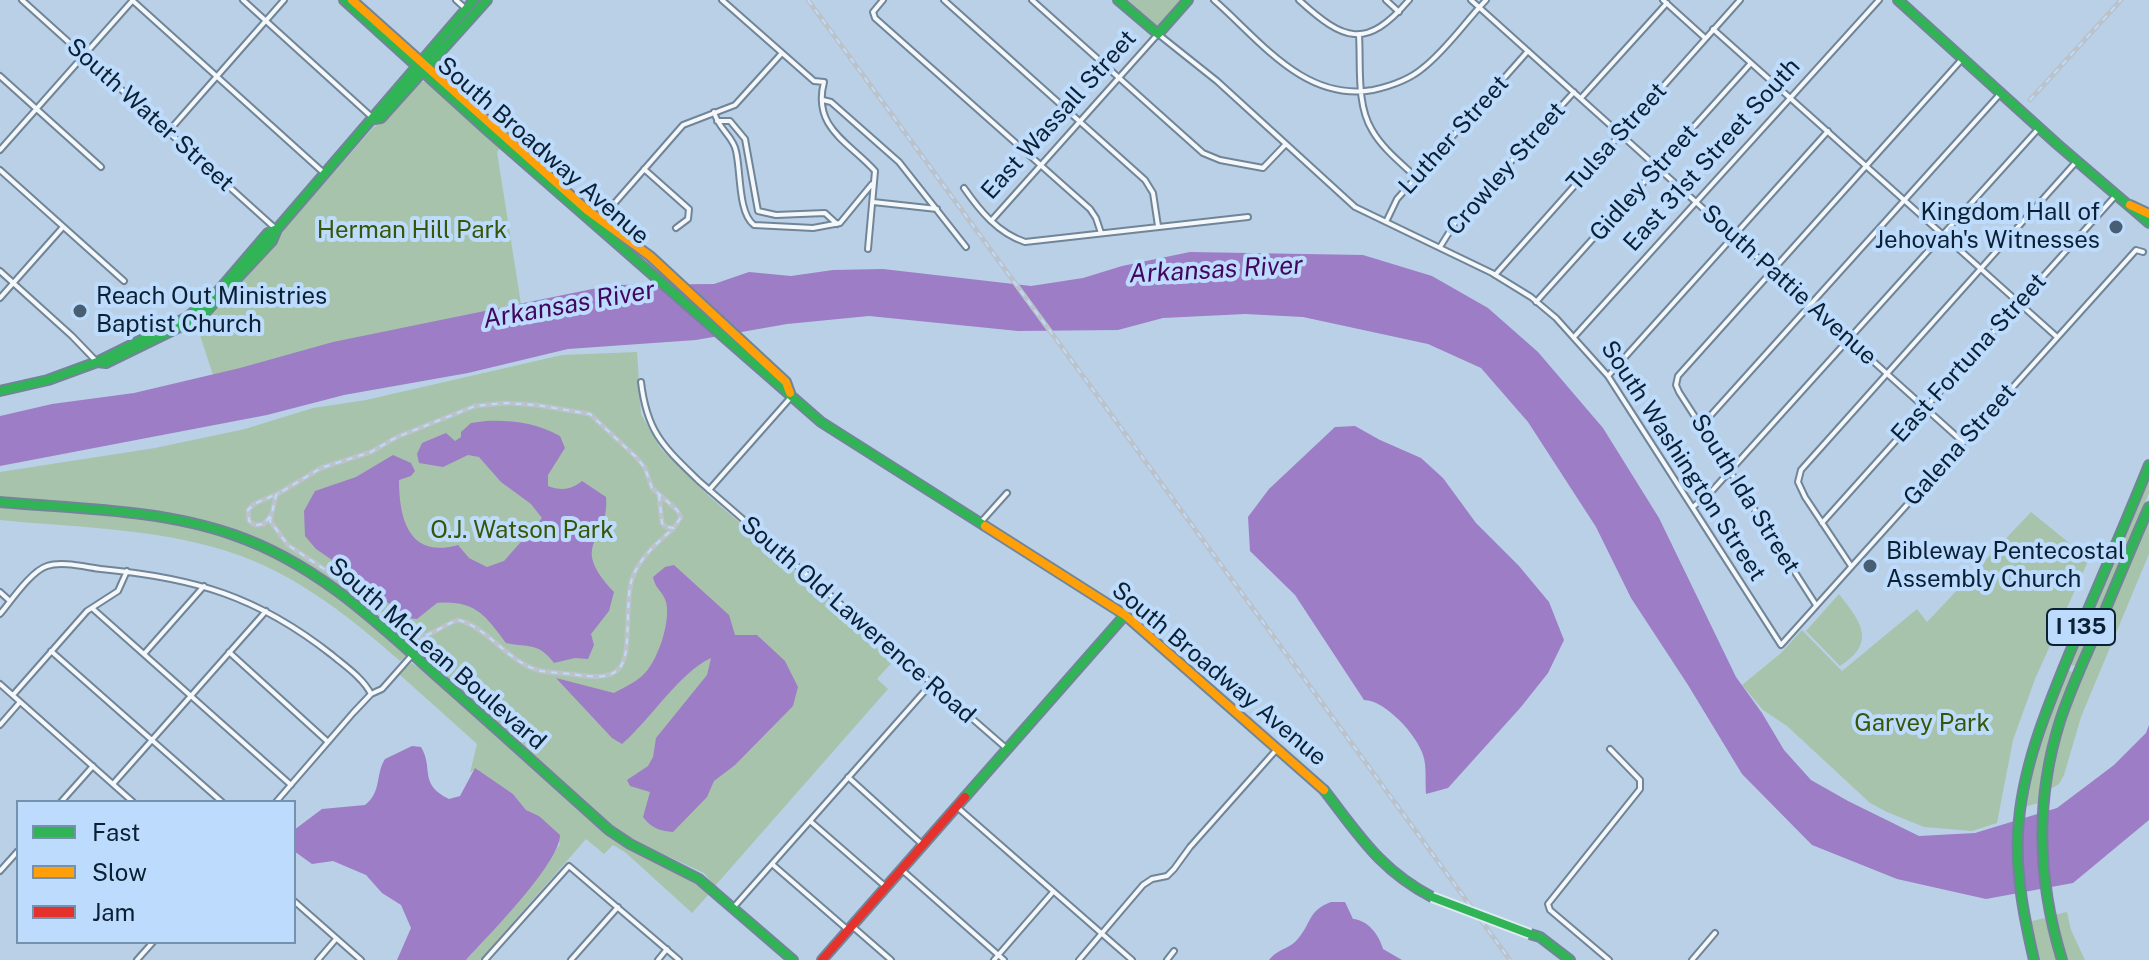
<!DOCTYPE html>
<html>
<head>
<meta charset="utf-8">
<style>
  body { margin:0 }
  #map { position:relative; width:2149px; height:960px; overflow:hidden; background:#bad0e7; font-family:"Public Sans",sans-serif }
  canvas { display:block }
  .legend { position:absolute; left:16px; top:800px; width:280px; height:144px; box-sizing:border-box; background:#bddcfd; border:2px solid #7691ad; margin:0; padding:10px 14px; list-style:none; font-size:24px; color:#0b2034 }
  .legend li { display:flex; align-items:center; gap:16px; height:40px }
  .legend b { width:40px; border:2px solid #7691ad }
</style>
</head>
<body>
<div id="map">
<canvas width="2149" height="960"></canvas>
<ul class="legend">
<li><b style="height:10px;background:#30b455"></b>Fast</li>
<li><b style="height:10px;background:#ff9f0a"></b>Slow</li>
<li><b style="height:10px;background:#e5322d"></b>Jam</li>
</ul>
</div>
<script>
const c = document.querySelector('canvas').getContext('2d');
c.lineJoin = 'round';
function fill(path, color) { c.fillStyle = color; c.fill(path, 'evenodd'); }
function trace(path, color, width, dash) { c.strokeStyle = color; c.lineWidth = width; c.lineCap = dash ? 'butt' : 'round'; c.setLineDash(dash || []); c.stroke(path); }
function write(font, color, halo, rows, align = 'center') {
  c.font = font + ' "Public Sans",sans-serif'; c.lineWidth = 8; c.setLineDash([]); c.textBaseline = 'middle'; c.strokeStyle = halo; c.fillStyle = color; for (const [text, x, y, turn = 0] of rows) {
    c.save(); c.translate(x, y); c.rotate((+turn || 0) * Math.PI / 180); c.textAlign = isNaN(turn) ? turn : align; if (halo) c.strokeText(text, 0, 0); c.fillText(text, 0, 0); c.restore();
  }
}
const green = new Path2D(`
  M1123,0H1183L1157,27L1151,25Z
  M419,82H426L501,147L497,152L521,304L213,375L196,323L210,313L372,129Z
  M637,352L641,414L661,449L710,497L896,658L877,679L888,689L715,886L704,873L624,836L413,649L400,661C345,613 286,566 213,547C145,528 70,527 0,520V472L155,448L245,429L313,408L366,400L562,355Z
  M2149,474V493L2077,664L2073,666L2070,663Z
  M2031,512L2089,559L2035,679L2013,740L1997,823L1972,831L1924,827L1887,812L1870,803L1787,726L1763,710L1742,685L1781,653L1802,630L1842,671L1917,609L1927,622Z
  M2149,517V554L2081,717L2064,775L2059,784L2049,790L2060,735L2073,699Z
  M1839,594C1860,621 1878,642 1840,666L1806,631Z
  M411,663L422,669L605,834C638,856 678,868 709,894L692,913L625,852L613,845L604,854L586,839L480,960H466L508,914L560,844L539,816L526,810L513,794L475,769L470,773L477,744L399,674Z
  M2067,669L2073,673L2048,743L2039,803L2024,807L2035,752Z
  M2067,912L2071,930L2085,960H2066L2054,915Z
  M2045,918L2058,960H2037L2028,922Z`);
const water = new Path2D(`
  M1190,252L1363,255L1432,276L1488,308L1538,352L1603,428L1659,518L1736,677L1762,713L1784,750L1811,780L1848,801L1919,836L1975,833L2057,808L2114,765L2146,733L2149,725V820L2073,883L1986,899L1897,879L1812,845L1742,774L1688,685L1631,598L1596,527L1528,422L1481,368L1428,344L1303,317L1245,314L1163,318L1118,330L1018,331L869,316L787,324L696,340L568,349L468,373L344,395L267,415L0,466V416L52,404L134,393L240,368L333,342L612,285L714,284L749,272L791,276L833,270L883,269L1031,286L1083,278L1122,266Z
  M486,421C513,420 536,423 560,436L565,448L548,475V486C561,491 571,490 582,481L606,497C610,543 567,542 614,592L609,611L591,634L594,645L588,659L575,658L554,663C538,642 530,648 506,643C485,615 475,600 437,603L417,619L407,618L351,573L316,549L305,536L304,511L315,491L356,477L393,455L411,463L415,471L411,476L399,480C399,519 409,559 458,545L469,558L487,567L504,561L542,518L531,504L501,482L479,457L468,455L443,467L419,463L417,454L422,443L446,433L455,441L461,437V432L471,423Z
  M1355,426L1380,440L1421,458L1443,478L1476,523L1519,566L1549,602L1564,640L1548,673L1521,707L1448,788L1426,794C1425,782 1427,766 1423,755C1417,735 1385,700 1364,700L1295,595L1250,551L1248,517L1269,489L1335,427Z
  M674,565L729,615L735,635H757L785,661L798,687L793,706L735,765L714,781L707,797L673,832C660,831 651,828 643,817L650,792L630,786L627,780L648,766L653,757L656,738L707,675L711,658C680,672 650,720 622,744L612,738L556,678L614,693C623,688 634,683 642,676C657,664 673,618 665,599C661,590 655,588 653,577L665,567Z
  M412,746L421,747C434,768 418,784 449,799L460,796L475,768L513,794L526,810L539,816L560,835C560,863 487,937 466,960H397L411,928L401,905L382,893L366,875L333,861L312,864L294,851V830L322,809L365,805C382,792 375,775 385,759Z
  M1331,902H1345L1353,919C1368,920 1379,935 1383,949L1402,960H1269C1276,950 1288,949 1296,941C1312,924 1307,911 1331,902Z`);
const street = new Path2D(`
  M22,0L276,229
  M132,0L325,174
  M243,0L374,119
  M456,0L466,9
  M722,0L814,81L824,82C812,128 849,142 875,171L868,249
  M883,0L873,12L875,18L1090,209L1096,218L1101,233
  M944,0L1145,180L1153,193L1158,226
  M1032,0L1203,153L1220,160L1263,168L1285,145
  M1214,0C1260,40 1304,102 1373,90C1391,86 1409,80 1423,68C1447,49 1465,22 1486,0
  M1299,0C1344,41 1366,50 1409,0
  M1386,0L1399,12
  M1471,0L1963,442
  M1663,0L1705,38
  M1713,29L2057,337
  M1359,35C1361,64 1356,104 1372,130C1382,148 1401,163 1416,177
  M0,76L101,167
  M1581,98L1667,3
  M823,100L831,102L899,162L966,247
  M714,112C719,130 733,136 736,151C741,172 738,213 754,225L813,228L840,223L872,184
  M717,121H730L745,139L758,211L776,215L825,213L837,224
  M168,132L284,0
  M0,150L133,0
  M644,169L689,209L688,219L676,228
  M0,170L124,281
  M964,188C980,211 998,233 1025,242L1248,217
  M873,202L937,209
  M599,221L683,125L735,105L782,53
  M991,221L1158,34L1217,81L1355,207L1492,273L1531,297L1556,318L1608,376L1781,645L2136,250L2143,252
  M1386,222L1397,199L1528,51
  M1440,247L1455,223L1574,92
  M0,271L72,336L97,362
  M1495,275L1740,0
  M0,298L63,227
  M1536,302L1751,63
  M1574,337L1879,0
  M1608,376L1828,131
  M641,382C647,433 664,447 699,481L1006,748
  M1702,425L2000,94
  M709,490L792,396
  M1693,507L1711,492L2039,128
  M981,522L1007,493
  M1822,523L2117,194
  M1851,566L1805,497L1798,482L1801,470L2076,162
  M0,592L10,601
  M1816,605L1679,392L1676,385L1678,376L1963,58
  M92,608L291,785
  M0,614C11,601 31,571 47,566C62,561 85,567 101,569C195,578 257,596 332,655C345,666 363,678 371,694
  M51,651L222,802
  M229,652L328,742
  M144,654L204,586
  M0,684L133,802
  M13,695L87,611L118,591L127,571
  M0,725L20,702
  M848,777L923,845
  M113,784L266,611
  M61,802L93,766
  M276,802L353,713L371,694L382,689L413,654
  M957,807L1132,960
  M810,821L886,887
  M772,864L848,930
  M902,870L1004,960
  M0,871L18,851
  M294,901L361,960
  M733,908L931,684
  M852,926L891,960
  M137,960L153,942
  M318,960L336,939
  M485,960L569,866L679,960
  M571,960L618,907
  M658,960L667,949
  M994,960L1053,892
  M1079,960L1143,885L1152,879L1167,876L1174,869L1190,847L1277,749
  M1167,960L1174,951
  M1609,960L1550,910L1548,904L1640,789V780L1610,749
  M1692,960L1715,933`);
const fast = new Path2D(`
  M344,0L486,129L821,422L985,526
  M1118,0L1158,34L1188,0
  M1898,0L2057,144L2149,223
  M374,119L381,118L487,0
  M97,362L106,363L202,316L272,241L277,229L474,0
  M0,391L48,380L97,362L186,318L214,296L268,233L277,229
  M0,502C78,509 160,509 234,535C315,563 375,620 437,676C495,727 552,779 609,830L630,844L699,879L793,960
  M1324,790C1359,835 1380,870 1432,897
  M965,797L1125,615
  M1530,934L1540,937L1570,960
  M2034,960C2024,917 2016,877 2018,833C2021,766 2050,701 2075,640C2100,582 2125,524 2149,465
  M2062,960C2038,882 2035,800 2060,721C2070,690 2084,660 2097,630C2114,589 2131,548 2149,507`);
const slow = new Path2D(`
  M352,0L587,210L650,256L786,382L790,393
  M2130,205L2149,214
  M985,526L1125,615L1324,790`);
const jam = new Path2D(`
  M822,960L965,797`);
const rail = new Path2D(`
  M808,0L1510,960
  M2030,100L2121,0
  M659,495L662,523L666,527L674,528L681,517L677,510L652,488L645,468L637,458L590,414L537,405L505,403L475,406L397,437L371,452L321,468L276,495L270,521L288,545L354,589L402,634C425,644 437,627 458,620C488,627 508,663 541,671C553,673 566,673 578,675C630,683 626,659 628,616C629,604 628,591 632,579C639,558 658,542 674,528
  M270,516L264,524L255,525L249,521L248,510L254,504L279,493`);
const fastBridge = new Path2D(`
  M1432,897L1530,934`);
const markers = [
  [2116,227,8,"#485e73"],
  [80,311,8,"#485e73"],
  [1870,566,8,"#485e73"]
];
const shields = [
  [2081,627,68]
];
const shieldNames = [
  ["I 135",2081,627]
];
const streetNames = [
  ["South Water Street",150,115,42],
  ["East Wassall Street",1059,115,-48],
  ["Luther Street",1454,135,-48],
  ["Tulsa Street",1617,137,-48],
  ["South Broadway Avenue",543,151,41],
  ["East 31st Street South",1712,155,-48],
  ["Crowley Street",1506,169,-49],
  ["Gidley Street",1644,183,-48],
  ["South Pattie Avenue",1789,285,42],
  ["East Fortuna Street",1969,358,-48],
  ["Galena Street",1960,445,-48],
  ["South Washington Street",1683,461,57],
  ["South Ida Street",1745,494,58],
  ["South Old Lawerence Road",858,620,41],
  ["South McLean Boulevard",437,654,41],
  ["South Broadway Avenue",1219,674,40]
];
const poiNames = [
  ["Kingdom Hall of",2100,213,"right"],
  ["Jehovah's Witnesses",2100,241,"right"],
  ["Reach Out Ministries",96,297],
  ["Baptist Church",96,325],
  ["Bibleway Pentecostal",1886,552],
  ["Assembly Church",1886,580]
];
const parkNames = [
  ["Herman Hill Park",412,231],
  ["O.J. Watson Park",522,531],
  ["Garvey Park",1922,724]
];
const waterNames = [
  ["Arkansas River",1216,270,-3],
  ["Arkansas River",569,305,-10]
];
fill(green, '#a8c3ab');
fill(water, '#9d7dc5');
trace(street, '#718598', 8);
trace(fast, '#718598', 12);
trace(slow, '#718598', 12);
trace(jam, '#718598', 12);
trace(street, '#f5f8fb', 4);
trace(fast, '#30b455', 8);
trace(slow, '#ff9f0a', 8);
trace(jam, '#e5322d', 8);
trace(rail, '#bcc2ca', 5);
trace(rail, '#bddcfd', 2, [6]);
trace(fastBridge, '#e0eaf4', 12, []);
trace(fastBridge, '#30b455', 8);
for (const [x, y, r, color] of markers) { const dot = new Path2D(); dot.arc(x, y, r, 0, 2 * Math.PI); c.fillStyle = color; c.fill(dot); trace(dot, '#bddcfd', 3); }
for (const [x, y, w] of shields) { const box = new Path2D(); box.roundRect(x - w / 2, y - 18, w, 36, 6); c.fillStyle = '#bddcfd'; c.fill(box); trace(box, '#0b2034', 2); }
write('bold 22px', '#0b2034', null, shieldNames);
write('24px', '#0b2034', '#bddcfd', streetNames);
write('24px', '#0b2034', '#bddcfd', poiNames, 'left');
write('24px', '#385608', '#bddcfd', parkNames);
write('italic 26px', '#41065f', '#bddcfd', waterNames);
</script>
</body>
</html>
